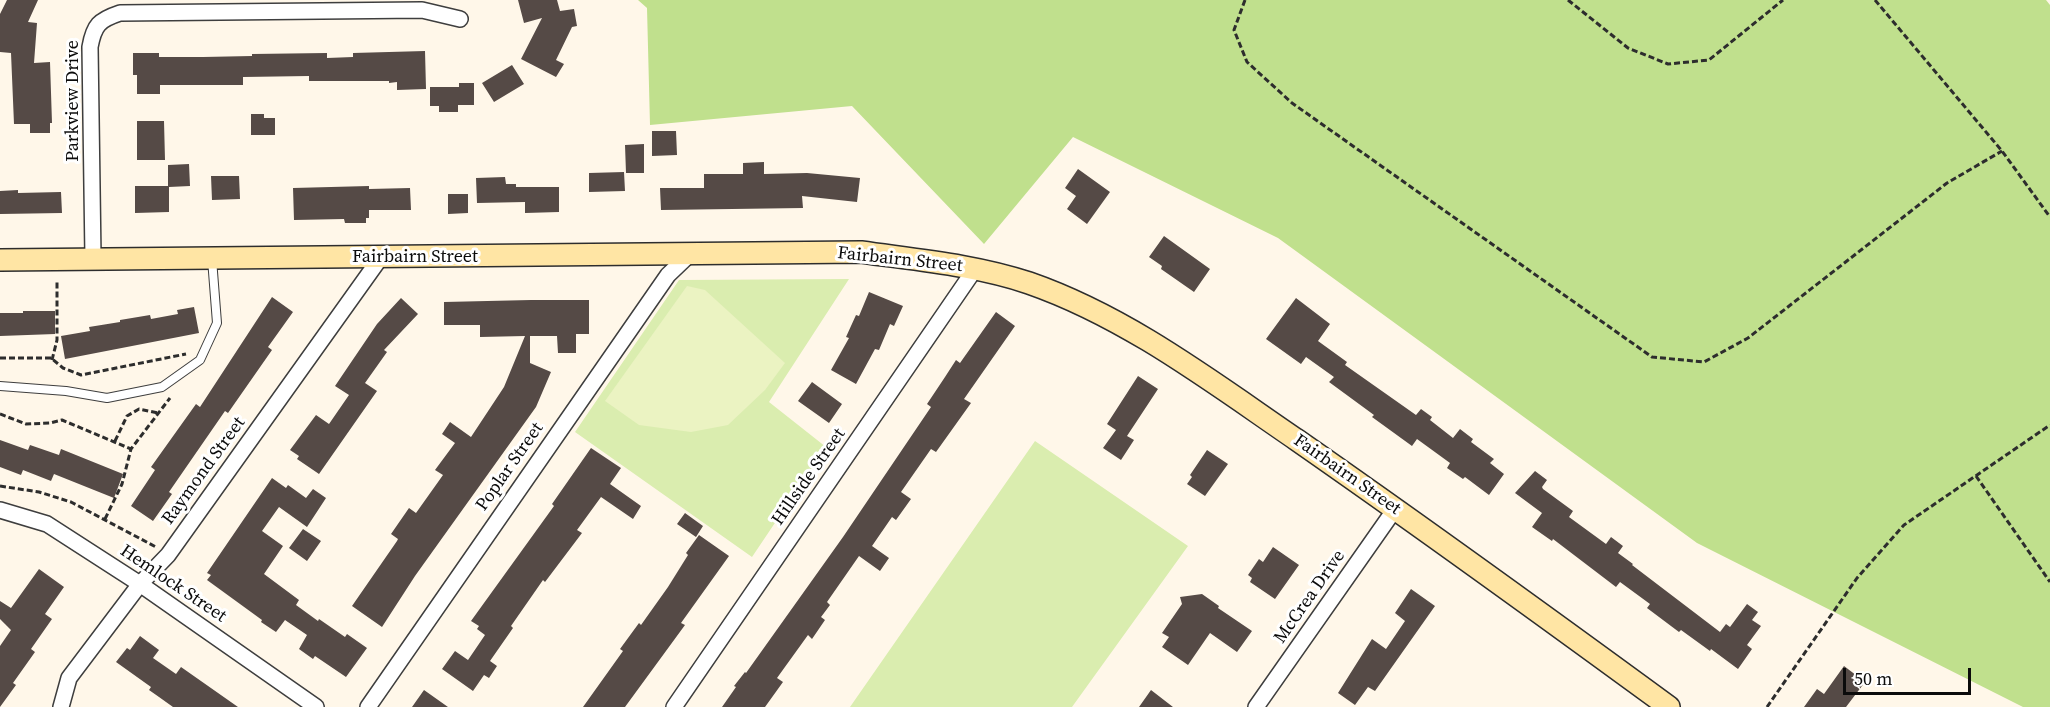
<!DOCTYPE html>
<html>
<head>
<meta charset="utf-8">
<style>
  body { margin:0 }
  #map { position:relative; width:2050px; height:707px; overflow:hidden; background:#fff7e9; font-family:"Source Serif 4",serif }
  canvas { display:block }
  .scale { position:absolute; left:1843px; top:668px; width:128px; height:27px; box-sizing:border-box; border:3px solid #0b0b0b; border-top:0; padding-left:8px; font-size:18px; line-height:21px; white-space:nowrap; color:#0b0b0b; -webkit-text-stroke:4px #fff; paint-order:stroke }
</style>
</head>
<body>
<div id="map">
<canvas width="2050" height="707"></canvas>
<div class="scale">50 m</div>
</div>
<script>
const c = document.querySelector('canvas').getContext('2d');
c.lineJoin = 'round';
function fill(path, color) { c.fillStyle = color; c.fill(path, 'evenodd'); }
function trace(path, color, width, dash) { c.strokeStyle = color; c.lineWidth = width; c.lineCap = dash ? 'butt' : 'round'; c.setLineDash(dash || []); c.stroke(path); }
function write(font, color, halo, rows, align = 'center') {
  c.font = font + ' "Source Serif 4",serif'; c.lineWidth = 6; c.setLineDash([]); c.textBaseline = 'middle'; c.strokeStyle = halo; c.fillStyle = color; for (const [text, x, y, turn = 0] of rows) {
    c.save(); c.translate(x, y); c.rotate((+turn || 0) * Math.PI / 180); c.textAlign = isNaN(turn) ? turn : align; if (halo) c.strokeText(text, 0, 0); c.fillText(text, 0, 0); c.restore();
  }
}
const green = new Path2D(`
  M849,279L769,402L826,447L752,557L575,432L679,280Z
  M1035,441L1188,546L1072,707H850Z`);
const forest = new Path2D(`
  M638,0H2046L2050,5V707H2023L1697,543L1278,238L1073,137L984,244L852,106L650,125L647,8Z`);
const pitch = new Path2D(`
  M687,286L705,290L785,363L765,390L728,425L691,432L639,425L605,401Z`);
const building = new Path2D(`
  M7,0H38L28,22L37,23L34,63L50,62L52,123H50V133H30V124H14L11,53L0,52V14Z
  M518,0H557L560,11L574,9L577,26L572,27L556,60L564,64L556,77L521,59L542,18L524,23Z
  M425,51L426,89L397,90V82L389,83V81H309V76L243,77V85H160V94H137V75H133V53H159V57H203L252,56V54L327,53V58L353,57V53Z
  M512,65L524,84L494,102L482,83Z
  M459,83H474V105H458V112H439V106H430V87H459Z
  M251,114H264V118H275V135H251Z
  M137,121H164L165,160H137Z
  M652,131H676L677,155L652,156Z
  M644,144V173H626L625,145Z
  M764,162V174L807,173L860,178L857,202L802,196L803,208L661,210L660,188H704V174H743V163Z
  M189,164L190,186L169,187V212L135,213V186H168V165Z
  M1078,169L1110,192L1087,224L1067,209L1076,196L1065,188Z
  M624,172L625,191L589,192V173Z
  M211,176H239L240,199L212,200Z
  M505,177L506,184H516V187H559V212L525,213V202L477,203L476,178Z
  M369,186V189L410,188L411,210H369V218H366V223H345L344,219L294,220L293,188Z
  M18,190V193L61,192L62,213L0,214V191Z
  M448,194H468V213L448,214Z
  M1164,236L1210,269L1194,292L1161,269L1162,266L1149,257Z
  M869,292L903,306L894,326L890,324L879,350L875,349L856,384L831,370L849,338L846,337L856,315L859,316Z
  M272,297L293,312L268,347L272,350L228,413L225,411L169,492L172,494L153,521L131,506L155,470L151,467L196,404L200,407Z
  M401,298L418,314L384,350L387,352L365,383L377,391L319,474L297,459L299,456L290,450L316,415L329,424L349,395L335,386L377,324Z
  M1296,298L1330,324L1318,341L1347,362L1345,365L1416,415L1421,409L1432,417L1430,420L1453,438L1460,429L1473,439L1471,442L1494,459L1490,463L1504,474L1489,495L1465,477L1463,479L1447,468L1450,463L1417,439L1412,446L1372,417L1374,415L1329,382L1334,377L1306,357L1301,364L1266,339Z
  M531,300H589V334H576V353H558L557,336H530V363L551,372L536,407L415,576L382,627L352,606L397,541L398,539L391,534L409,508L416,513L443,475L435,470L455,443L442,434L450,422L471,437L504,387L525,336L480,337V325H444V302Z
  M194,307L199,333L65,359L61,336L90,331L89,327L120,322V320L150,315L151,319L178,314L177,310Z
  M23,311H55V334L0,336V313H23Z
  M996,312L1015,326L964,399L971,403L936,452L931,449L901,492L911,499L896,520L892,517L872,546L889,558L880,571L859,556L827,602L830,605L821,617L825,620L812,639L808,635L777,678L783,682L765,707H722L736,687L734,686L745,672L746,673L843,537L931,407L927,404L945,377L956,360L960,363Z
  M1138,376L1158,389L1127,436L1134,440L1121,460L1103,448L1116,430L1107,424Z
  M812,382L842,404L829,423L798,401Z
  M0,440L28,450L30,445L59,455L61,449L123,474L114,498L54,474L51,481L23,470L21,475L0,467Z
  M591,448L621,468L610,484L641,506L633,519L601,497L577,530L582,533L545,582L543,580L511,626L513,628L490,661L497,666L489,678L484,675L473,691L442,669L455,651L468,660L485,635L477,629L479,626L471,621L554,506L552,504Z
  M1207,450L1228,464L1205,496L1187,484L1192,477L1190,475Z
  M1535,471L1547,480L1542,487L1543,489L1573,511L1569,517L1606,544L1611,537L1623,546L1618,553L1633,564L1632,565L1720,632L1726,624L1730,627L1747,604L1758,612L1752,620L1761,626L1747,645L1752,649L1738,669L1711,649L1710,651L1681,630L1679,632L1647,608L1650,604L1620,582L1616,587L1553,539L1552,541L1532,527L1542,513L1515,493Z
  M272,478L286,488L288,485L306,498L313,489L326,498L307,527L279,507L262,531L283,546L264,574L299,600L296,605L318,621L319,619L345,637L347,634L367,648L346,677L315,656L313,659L299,649L307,635L285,620L276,632L261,622L262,620L207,580L211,575L207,573Z
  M685,513L703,526L696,537L677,524Z
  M303,529L321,541L307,561L289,548Z
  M699,535L729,556L681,623L685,625L625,707H583L623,651L620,649L639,623L641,625L668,587L688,555L686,553Z
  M1273,547L1299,565L1275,599L1250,582L1252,578L1248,575L1259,559L1263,562Z
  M39,569L64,587L45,614L52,619L31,649L35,652L13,683L16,685L0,707V646L11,630L0,619V601L11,608Z
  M1411,589L1435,606L1375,691L1368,687L1355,705L1338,693L1372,639L1386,649L1405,621L1395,613Z
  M1202,594L1219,606L1218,608L1252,631L1237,652L1210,633L1188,665L1162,647L1169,637L1162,633L1182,604L1180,597Z
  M140,636L159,650L153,658L176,674L181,667L238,707H173L159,697L149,690L151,687L116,662L127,648L130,650Z
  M1844,666L1865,682L1846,707H1804L1817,689L1824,694Z
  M424,690L448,707H412Z
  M1151,690L1173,707H1139Z`);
const path = new Path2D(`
  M1245,0L1234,30L1247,62L1292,103L1652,357L1704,362L1748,338L1947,183L2002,151
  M1568,0L1628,48L1668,64L1709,60L1783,0
  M1875,0L2002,151L2050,217
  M0,358H51L63,368L81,375L186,354
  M52,360L57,340V282
  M0,414L26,424L50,423L62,420L131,449
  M115,441L127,416L139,409L158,413
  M1976,476L2050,582
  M0,486L39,492L71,502L156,547
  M105,519L122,484L131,449L170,398
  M1767,707L1857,578L1904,525L2050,425`);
const lane = new Path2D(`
  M0,386L66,391L107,398L162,387L200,360L217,323L212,259`);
const street = new Path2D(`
  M93,258L90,47C94,25 99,20 120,13L422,10L460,19
  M0,510L47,524L140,584L316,707
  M61,707L69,678L140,584L168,555L381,257
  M368,707L668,275L690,254
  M674,707L975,269
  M1256,707L1395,509`);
const secondary = new Path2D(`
  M0,260L861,252C917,260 975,265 1029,283C1127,317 1212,382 1297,440C1422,527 1546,617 1669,707`);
const streetNames = [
  ["Parkview Drive",73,101,-90],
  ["Fairbairn Street",415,257],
  ["Fairbairn Street",900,260,6],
  ["Poplar Street",510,467,-55],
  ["Raymond Street",204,471,-54],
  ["Fairbairn Street",1347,475,35],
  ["Hillside Street",809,477,-55],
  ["Hemlock Street",173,584,34],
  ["McCrea Drive",1310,597,-55]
];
fill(green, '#daedaf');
fill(forest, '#c0e08d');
fill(pitch, '#ebf3c2');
fill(building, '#554a46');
trace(lane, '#3e3e3e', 10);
trace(street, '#3e3e3e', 18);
trace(secondary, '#2d2d2d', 24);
trace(path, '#2d2d2d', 3, [6, 3]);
trace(lane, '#fff', 8);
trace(street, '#fff', 15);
trace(secondary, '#ffe5a4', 21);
write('18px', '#0b0b0b', '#fff', streetNames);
</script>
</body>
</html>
